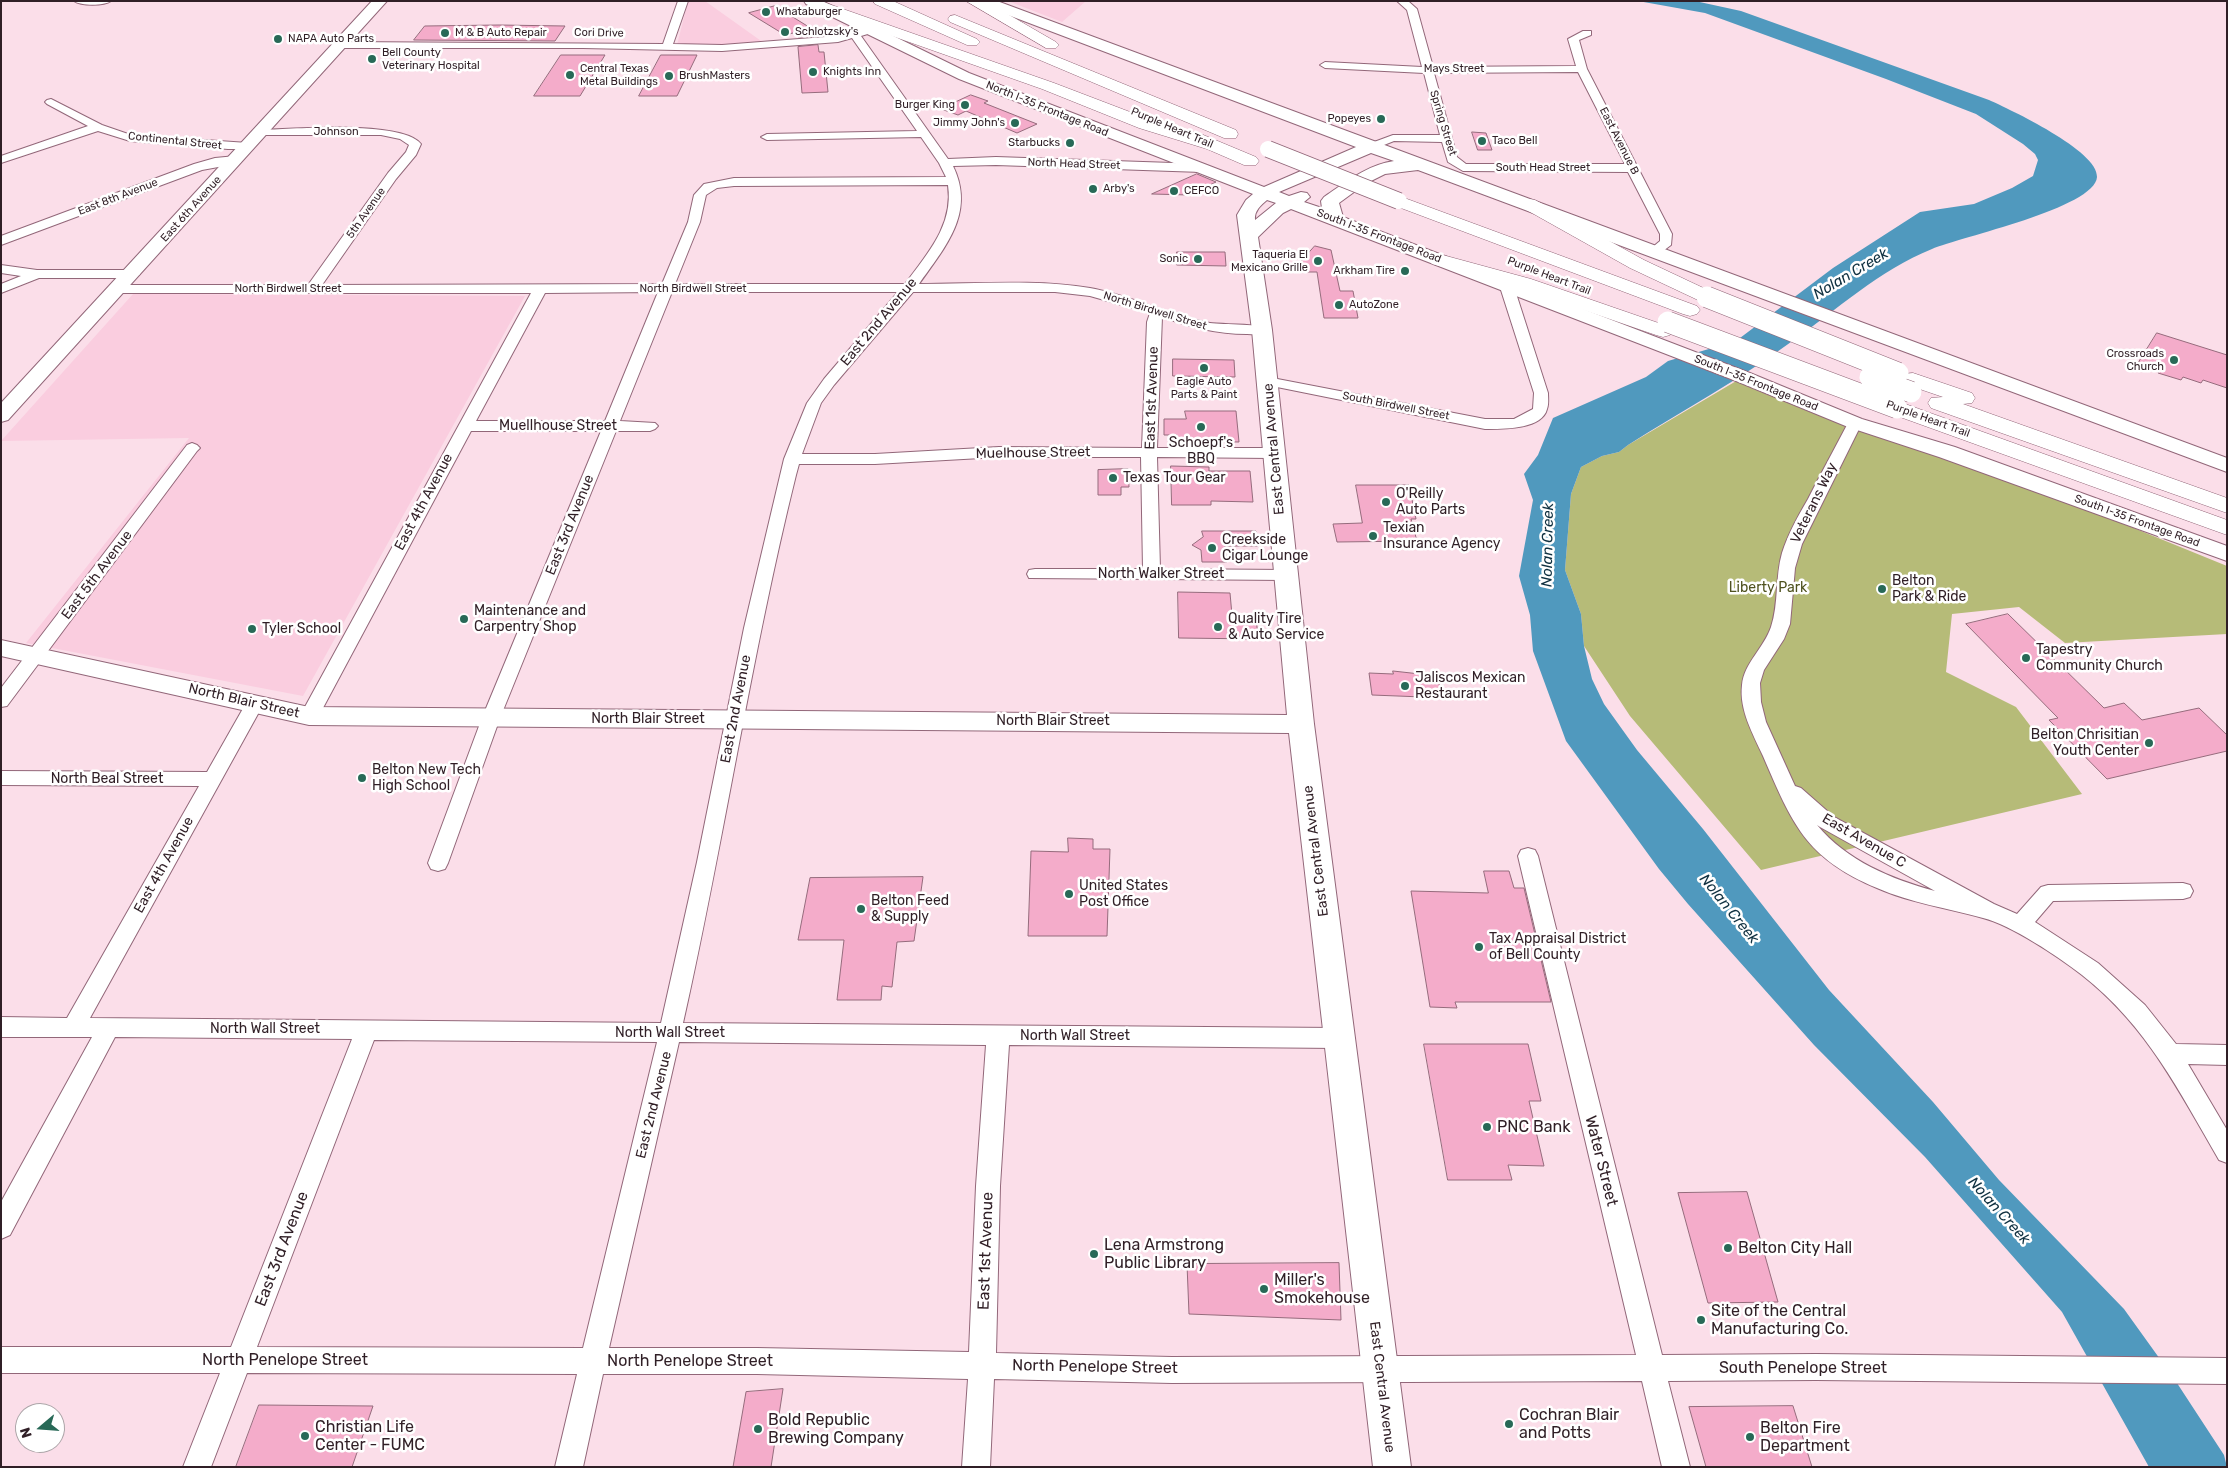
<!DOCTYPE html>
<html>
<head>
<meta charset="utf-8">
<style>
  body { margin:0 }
  #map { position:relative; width:2228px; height:1468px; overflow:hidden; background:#fbdee9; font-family:Rubik,sans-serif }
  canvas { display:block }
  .frame { position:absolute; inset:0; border:2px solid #301f26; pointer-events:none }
  .north { position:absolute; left:15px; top:1403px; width:50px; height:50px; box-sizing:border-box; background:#fff; border:1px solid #aca5a8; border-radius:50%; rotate:252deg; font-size:14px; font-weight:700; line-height:20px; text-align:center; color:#301f26 }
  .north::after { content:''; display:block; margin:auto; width:18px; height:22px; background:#286957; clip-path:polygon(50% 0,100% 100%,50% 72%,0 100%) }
</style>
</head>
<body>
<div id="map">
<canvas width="2228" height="1468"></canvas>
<div class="frame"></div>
<div class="north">N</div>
</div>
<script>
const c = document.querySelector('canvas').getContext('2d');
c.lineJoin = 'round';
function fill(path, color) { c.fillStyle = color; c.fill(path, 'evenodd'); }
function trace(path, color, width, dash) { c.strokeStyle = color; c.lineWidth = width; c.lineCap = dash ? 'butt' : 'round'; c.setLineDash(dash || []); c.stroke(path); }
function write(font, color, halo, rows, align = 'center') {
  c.font = font + ' Rubik,sans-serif'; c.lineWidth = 5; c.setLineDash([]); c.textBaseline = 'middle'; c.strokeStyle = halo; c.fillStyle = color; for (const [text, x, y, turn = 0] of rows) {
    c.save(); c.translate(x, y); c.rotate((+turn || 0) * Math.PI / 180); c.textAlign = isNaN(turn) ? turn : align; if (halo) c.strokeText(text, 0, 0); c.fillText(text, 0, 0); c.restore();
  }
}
const built = new Path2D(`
  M688,1H705L764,43L749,46L677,45Z
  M1008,1H1086L1062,22Z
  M133,294L525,296L303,696L26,643L189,438L1,441Z`);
const green = new Path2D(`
  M1743,377L1947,452L2227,566V634L2065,643L2019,607L1952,614L1946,672L2016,707L2082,794L1761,870L1630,716L1584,646L1581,614L1565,570L1571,494L1581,467L1602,456L1619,452L1628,445Z`);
const water = new Path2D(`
  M1638,1H1695L1741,11L1989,100C2009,109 2099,151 2097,177C2095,208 1960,237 1932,249C1879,270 1837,310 1791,342C1740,379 1682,411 1628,445L1619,452L1602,456L1581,467L1571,494L1565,570L1581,614L1584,646L1592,679L1604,704L1637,750L1703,829L1829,990L1933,1102L1999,1180L2124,1309L2175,1380L2224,1455L2227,1467H2149L2062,1312L1925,1157L1814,1045L1688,904L1659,869L1566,741L1533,651L1530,615L1519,576L1533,500L1524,474L1538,455L1553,418L1646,377L1668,361L1736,341L1833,268L1920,212L1974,204L2012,188L2033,176L2038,160L2035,154L2023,144L1976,114L1886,79L1705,13Z`);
const building = new Path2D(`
  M775,6L817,32V36L798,37L797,32L785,35L749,13Z
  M425,26L499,25L565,26L555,41L414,40Z
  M818,45L819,52H824L828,92L802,93L798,47Z
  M561,55H605L580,96H534Z
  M661,55H697L677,96H639Z
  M971,95L988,101L984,103L1037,124L1017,133L966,111L958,115L941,109Z
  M1472,132L1486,133L1492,150H1478Z
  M1197,174L1216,182L1189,195L1152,194Z
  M1315,246L1331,250L1340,291H1353L1358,318H1324L1317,272H1292Z
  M1177,252H1225L1226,266L1177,265Z
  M2157,333L2227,355V388L2203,380L2201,383L2183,377L2181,380L2158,373L2160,369L2139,362Z
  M1173,359L1234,360L1235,377L1173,376Z
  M1185,411H1236L1239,442L1177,441V435H1164V419H1186Z
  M1171,466L1209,467V471H1250L1253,502L1211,501V505H1172Z
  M1128,469L1129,487H1121V495H1098V470Z
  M1356,485H1409L1416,519H1411L1417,541L1337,542L1333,524L1362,523Z
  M1202,531H1256L1258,546H1225L1227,562H1202L1201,550L1192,545L1203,537Z
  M1178,592L1230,593L1232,615H1256L1258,639L1179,638Z
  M2008,614L2104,708L2124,703L2142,720L2199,708L2227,735V751L2107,779L2049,720L2058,718L1966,624Z
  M1393,671L1420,674L1421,678H1438L1441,694L1423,693V697L1372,695L1369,673L1393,674Z
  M1068,838L1093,839V849H1110L1107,936H1028L1031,851L1068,852Z
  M1484,871H1509L1514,888H1524L1551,1002H1455L1457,1008L1430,1007L1411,891L1488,893Z
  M923,877L914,941L897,942L892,987L882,986L881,1000H837L844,940H798L810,878Z
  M1424,1044H1528L1541,1101H1529L1544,1166L1508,1165L1512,1180H1448Z
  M1747,1192L1778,1302L1708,1303L1678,1193Z
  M1339,1263L1341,1320L1189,1314L1187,1264Z
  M783,1389L771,1467H733L746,1392Z
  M259,1405L373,1406L352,1467H236Z
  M1793,1406L1812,1467H1706L1689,1407Z`);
const street = new Path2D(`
  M74,1H111C104,6 81,6 74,1Z
  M678,1H688L673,44L722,45L838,36L867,28L871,29V33L861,36L948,159L996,157L1202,164L1208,168L1202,172L996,165L953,166C976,213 945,247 919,284C975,284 1034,279 1090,288C1131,295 1169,316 1210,323C1222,325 1264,323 1269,330C1264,336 1254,334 1247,334C1216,334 1191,327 1162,317L1157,448H1273L1278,450L1281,453L1278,456L1273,458L1157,457L1160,569L1286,570L1292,571L1294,575L1292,579L1286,580L1029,578L1027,574L1029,570L1035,569H1143L1141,457H999L875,464H799L796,475C751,656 724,841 683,1023L1338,1028L1346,1031L1349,1038L1346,1045L1338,1048L1009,1045L1000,1186L996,1353L1172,1357L1636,1355L1518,856L1521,850L1528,848L1535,850L1538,856L1662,1355L1816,1354L2227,1358V1384L1816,1380L1668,1381L1690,1467H1662L1642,1381L1172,1383L994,1379L990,1467H962L968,1379L757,1374H603L583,1467H555L577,1374L247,1373L211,1467H183L220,1373H1V1347H231L352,1039L115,1037L10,1235L1,1239V1202L92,1037H1V1017L67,1018L199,786L1,785V771L207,772L249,698L255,697L261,698L264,703L90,1018L661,1023L697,862L744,628L784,459L807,403L824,379L898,292H672L620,421L655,423L658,426L655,429L650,431H616L500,718L448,863L445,869L438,871L431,869L428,863L482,718L601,431H471L316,721L309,723L302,721L300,716L531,293H118L111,289L118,285H308L388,173L406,152L409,145L400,139L381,135H257L255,133L257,131L261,130C293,129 402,120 421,144L416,155L396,179L322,285L662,284L688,222L694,195L704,184L734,178L946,177L939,163L921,137L767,140L761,137L767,134L917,131L852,38L838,42L722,51L583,48H340L335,45L340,42L663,44ZM948,185C954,225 927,254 905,284H675L700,222L706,195L717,188L734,186ZM658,292L605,421H476L545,293ZM913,292H1055L1090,296L1150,313L1147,322L1142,448L999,447L875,454H802L821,403L834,385ZM374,1040L657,1042L583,1348L257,1347ZM679,1042L986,1045L976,1186L969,1352L757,1348H609Z
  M1397,1H1408L1417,9L1433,67L1576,66L1568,39L1583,31H1591V35L1579,40L1587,69L1672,234L1671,245L1659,254H1649L1648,251L1660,241V234L1628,172L1463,171L1448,162L1442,142L1394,141L1374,149H1366L1364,147L1366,145L1393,135H1440L1424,73L1325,68L1320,65L1325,62L1422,67L1407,10ZM1578,72L1625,164H1466L1457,157L1434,73Z
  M51,99L102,125L131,135L248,143L254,146L248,149H228L130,141L98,131L1,163V156L88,126L47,104L45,102L47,100Z
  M236,156L242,160L240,163L202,170L1,245V236L194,164L215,158Z
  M1,265L37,270H133L140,274L133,278H39L1,293V284L21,276L1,273Z
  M1507,283L1514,287L1548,393C1548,398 1549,404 1547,409C1542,430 1501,429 1485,429L1267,385L1260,381L1267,377L1485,419H1514L1533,409L1534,393L1500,287Z
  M1855,419L1860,420L1862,423L1802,544L1795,568L1790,624L1784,639L1764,670L1760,683L1761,702L1766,722L1795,786L1801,788L1834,817L1994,904L2017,914L2041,887L2048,885L2183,883L2190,885L2193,891L2190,897L2183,899L2053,901L2035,922L2098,963L2145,1005L2176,1044L2227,1045V1065L2188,1064L2227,1130V1163L2219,1160C2179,1091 2147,1026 2082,975C2059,957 2011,925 1983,918C1947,908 1911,903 1877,888C1805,858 1792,823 1763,756C1753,734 1739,710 1742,685C1744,663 1764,648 1771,627C1779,603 1775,577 1782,553C1788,534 1798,516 1808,499C1821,473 1835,448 1848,423L1850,420ZM1817,825L1820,827L1935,891C1891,879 1847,861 1817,825Z
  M192,443L197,445L200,448L197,451L7,706L1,707V688L187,445Z`);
const secondary = new Path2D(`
  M372,1H387L8,420L1,422V403Z
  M804,1H822L969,73L1264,187L1356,147L979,4L977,1H997L2227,458V472L1418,170L1385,174L1365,184L1339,203L1343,217L1750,373L1862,419L1955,447L2227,546V561L1939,457L1848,427L1736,381L1291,209L1283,213L1258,237L1272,330L1314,724L1411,1467H1373L1289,733L309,725L1,656V640L309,707L1287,715L1252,330L1237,215L1246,200L1253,194L959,79L806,4ZM1371,153L1394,161C1367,165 1346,182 1324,197L1321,201L1322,208L1304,202L1310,197L1307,193L1301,192L1289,196L1279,192ZM1267,200L1276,203L1255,220C1254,211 1261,205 1267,200Z`);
const highway = new Path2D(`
  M815,1L823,2L1054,83L1151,120L1201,134L1256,157L1259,161L1256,165H1244L1207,149L1139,128L1042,89L813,8L811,5Z
  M873,1H893L977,39L980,42L977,45H967L875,4Z
  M966,1H985L1056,42L1059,45L1056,48H1046Z
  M955,15L1236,130L1238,134L1236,138H1224L950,22L948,19L950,16Z
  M1399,196L1697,306L1700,310L1697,314L1690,316L1683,314L1393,205L1390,201L1393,197Z
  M1529,199L1535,200L1644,260L1714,293L1717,297L1714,301L1707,303L1700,301L1630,268L1523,208L1520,204L1523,200Z
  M1439,254L1531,279L1670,327L1673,331L1670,335L1663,337L1656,335L1517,287L1432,264L1429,260L1432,256Z
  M1913,373L1972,393L1975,398L1972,403L1963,404L2227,498V513L1931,408L1928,403L1931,398L1943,397L1905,384L1902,379L1905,374Z
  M1897,401L2227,520V535L1889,413L1886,408L1889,403Z`);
const highwayBridgeFar1 = new Path2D(`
  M1268,149L1399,201`);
const highwayBridge = new Path2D(`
  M1707,297L1898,373
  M1668,322L1897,408
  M1870,377L1911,392`);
const markers = [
  [766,12,5,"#286957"],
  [785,32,5,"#286957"],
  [445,33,5,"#286957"],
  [278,39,5,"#286957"],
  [372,59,5,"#286957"],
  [813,72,5,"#286957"],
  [570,75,5,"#286957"],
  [669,76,5,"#286957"],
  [965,105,5,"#286957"],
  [1381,119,5,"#286957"],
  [1015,123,5,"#286957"],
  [1482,141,5,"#286957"],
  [1070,143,5,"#286957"],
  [1093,189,5,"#286957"],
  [1174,191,5,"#286957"],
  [1198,259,5,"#286957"],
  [1318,261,5,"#286957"],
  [1405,271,5,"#286957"],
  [1339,305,5,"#286957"],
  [2174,360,5,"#286957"],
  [1204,368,5,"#286957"],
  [1201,427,5,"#286957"],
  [1113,478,5,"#286957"],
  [1386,502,5,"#286957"],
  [1373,536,5,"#286957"],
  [1212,548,5,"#286957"],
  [1882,589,5,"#286957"],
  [464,619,5,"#286957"],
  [1218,627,5,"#286957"],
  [252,629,5,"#286957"],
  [2026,658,5,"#286957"],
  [1405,686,5,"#286957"],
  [2149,743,5,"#286957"],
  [362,778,5,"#286957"],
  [1069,894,5,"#286957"],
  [861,909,5,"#286957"],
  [1479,947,5,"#286957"],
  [1487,1127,5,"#286957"],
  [1728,1248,5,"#286957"],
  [1094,1254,5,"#286957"],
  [1264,1289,5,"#286957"],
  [1701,1320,5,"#286957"],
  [1509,1424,5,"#286957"],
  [758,1429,5,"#286957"],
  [305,1436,5,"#286957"],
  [1750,1437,5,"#286957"]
];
const farPoinames = [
  ["Whataburger",776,12],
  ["Schlotzsky's",795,32],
  ["M & B Auto Repair",455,33],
  ["NAPA Auto Parts",288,39],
  ["Bell County",382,53],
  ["Veterinary Hospital",382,66],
  ["Central Texas",580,69],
  ["Metal Buildings",580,82],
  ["Knights Inn",823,72],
  ["BrushMasters",679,76],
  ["Burger King",955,105,"right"],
  ["Popeyes",1371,119,"right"],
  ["Jimmy John's",1005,123,"right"],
  ["Taco Bell",1492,141],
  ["Starbucks",1060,143,"right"],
  ["Arby's",1103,189],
  ["CEFCO",1184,191],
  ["Taqueria El",1308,255,"right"],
  ["Mexicano Grille",1308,268,"right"],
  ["Sonic",1188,259,"right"],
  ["Arkham Tire",1395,271,"right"],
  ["AutoZone",1349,305],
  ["Crossroads",2164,354,"right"],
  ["Church",2164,367,"right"],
  ["Eagle Auto",1204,382,"center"],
  ["Parts & Paint",1204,395,"center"]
];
const farStreetnames = [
  ["Cori Drive",599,33,1],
  ["Mays Street",1454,69],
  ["North I-35 Frontage Road",1047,109,22],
  ["Spring Street",1443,123,73],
  ["Purple Heart Trail",1172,128,23],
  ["Johnson",336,132],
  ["Continental Street",175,141,6],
  ["East Avenue B",1619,141,63],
  ["North Head Street",1074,164,2],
  ["South Head Street",1543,168],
  ["East 8th Avenue",118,197,-21],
  ["East 6th Avenue",191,209,-48],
  ["5th Avenue",366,213,-55],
  ["South I-35 Frontage Road",1379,236,21],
  ["Purple Heart Trail",1549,276,21],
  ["North Birdwell Street",288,289],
  ["North Birdwell Street",693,289],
  ["North Birdwell Street",1155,311,17],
  ["South I-35 Frontage Road",1756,383,22],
  ["South Birdwell Street",1396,406,11],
  ["Purple Heart Trail",1928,419,20],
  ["South I-35 Frontage Road",2137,521,20]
];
const streetNames = [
  ["East 2nd Avenue",879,322,-50],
  ["East 1st Avenue",1152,398,-88],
  ["Muellhouse Street",558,426],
  ["East Central Avenue",1274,449,-95],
  ["Muelhouse Street",1033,453,-1],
  ["East 4th Avenue",424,502,-62],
  ["Veterans Way",1814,503,-64],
  ["East 3rd Avenue",570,525,-68],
  ["North Walker Street",1161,574],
  ["East 5th Avenue",97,575,-53],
  ["North Blair Street",244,701,13],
  ["East 2nd Avenue",736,709,-79],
  ["North Blair Street",648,719],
  ["North Blair Street",1053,721],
  ["North Beal Street",107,779],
  ["East Avenue C",1864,841,30],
  ["East Central Avenue",1316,851,-97],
  ["East 4th Avenue",164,865,-61],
  ["North Wall Street",265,1029],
  ["North Wall Street",670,1033],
  ["North Wall Street",1075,1036],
  ["East 2nd Avenue",654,1105,-76],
  ["East Central Avenue",1382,1387,83]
];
const poiNames = [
  ["Schoepf's",1201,443,"center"],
  ["BBQ",1201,459,"center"],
  ["Texas Tour Gear",1123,478],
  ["O'Reilly",1396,494],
  ["Auto Parts",1396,510],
  ["Texian",1383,528],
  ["Insurance Agency",1383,544],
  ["Creekside",1222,540],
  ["Cigar Lounge",1222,556],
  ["Belton",1892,581],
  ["Park & Ride",1892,597],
  ["Maintenance and",474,611],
  ["Carpentry Shop",474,627],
  ["Quality Tire",1228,619],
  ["& Auto Service",1228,635],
  ["Tyler School",262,629],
  ["Tapestry",2036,650],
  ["Community Church",2036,666],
  ["Jaliscos Mexican",1415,678],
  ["Restaurant",1415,694],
  ["Belton Chrisitian",2139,735,"right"],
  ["Youth Center",2139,751,"right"],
  ["Belton New Tech",372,770],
  ["High School",372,786],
  ["United States",1079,886],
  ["Post Office",1079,902],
  ["Belton Feed",871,901],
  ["& Supply",871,917],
  ["Tax Appraisal District",1489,939],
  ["of Bell County",1489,955]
];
const parkNames = [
  ["Liberty Park",1768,588]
];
const waterNames = [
  ["Nolan Creek",1851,274,-31],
  ["Nolan Creek",1548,545,-89],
  ["Nolan Creek",1729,909,51],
  ["Nolan Creek",1999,1211,48]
];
const nearPoinames = [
  ["PNC Bank",1497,1127],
  ["Lena Armstrong",1104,1245],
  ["Public Library",1104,1263],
  ["Belton City Hall",1738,1248],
  ["Miller's",1274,1280],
  ["Smokehouse",1274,1298],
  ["Site of the Central",1711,1311],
  ["Manufacturing Co.",1711,1329],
  ["Cochran Blair",1519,1415],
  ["and Potts",1519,1433],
  ["Bold Republic",768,1420],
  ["Brewing Company",768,1438],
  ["Christian Life",315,1427],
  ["Center - FUMC",315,1445],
  ["Belton Fire",1760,1428],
  ["Department",1760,1446]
];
const nearStreetnames = [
  ["Water Street",1601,1161,76],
  ["East 3rd Avenue",282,1249,-69],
  ["East 1st Avenue",986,1251,-88],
  ["North Penelope Street",285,1360],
  ["North Penelope Street",690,1361],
  ["North Penelope Street",1095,1367,1],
  ["South Penelope Street",1803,1368]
];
fill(built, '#facddf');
fill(green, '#b6bb78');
fill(water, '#5099be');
fill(building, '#f4acca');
trace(building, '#956b7c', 1);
trace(street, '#926779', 2);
trace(secondary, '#926779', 2);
trace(highway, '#926779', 1);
fill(street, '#fff');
fill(secondary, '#fff');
fill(highway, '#fff');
trace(highwayBridgeFar1, '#926779', 18, []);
trace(highwayBridge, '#926779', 22, []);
trace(highwayBridgeFar1, '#fff', 16);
trace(highwayBridge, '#fff', 21);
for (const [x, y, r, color] of markers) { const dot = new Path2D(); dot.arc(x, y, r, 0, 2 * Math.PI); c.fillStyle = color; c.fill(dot); trace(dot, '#fff', 2); }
write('11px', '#301f26', '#fff', farPoinames, 'left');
write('11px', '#301f26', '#fff', farStreetnames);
write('14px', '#301f26', '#fff', streetNames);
write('14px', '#301f26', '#fff', poiNames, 'left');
write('14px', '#4f521f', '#fff', parkNames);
write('italic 15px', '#103141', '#fff', waterNames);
write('16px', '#301f26', '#fff', nearPoinames, 'left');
write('16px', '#301f26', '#fff', nearStreetnames);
</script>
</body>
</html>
